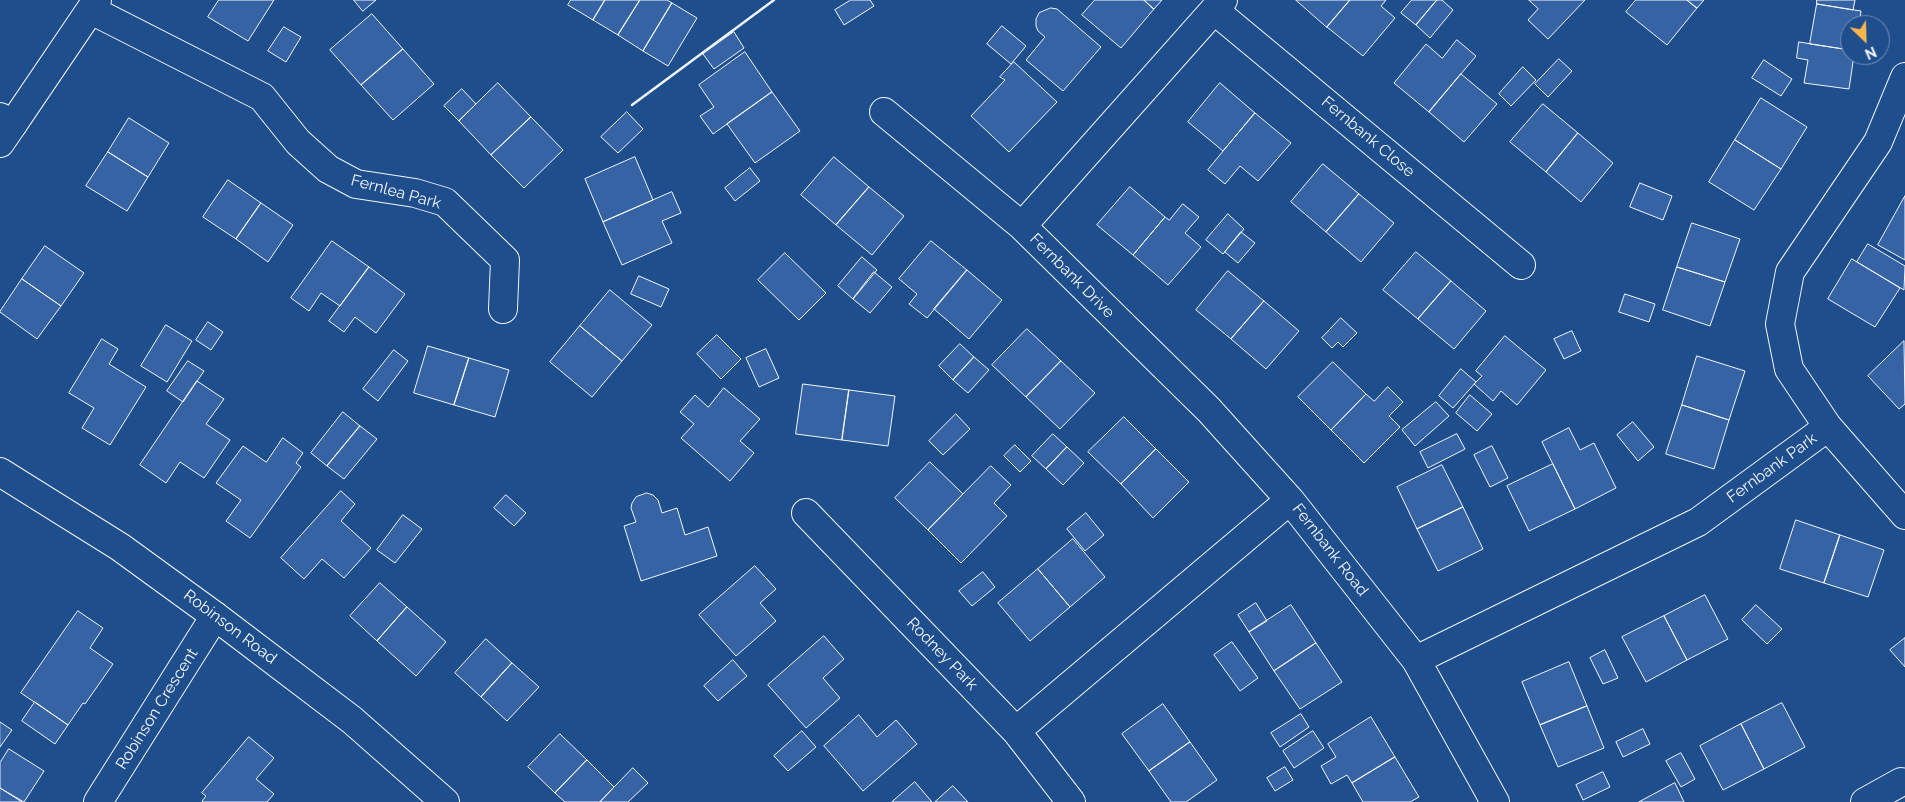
<!DOCTYPE html>
<html>
<head>
<meta charset="utf-8">
<style>
  body { margin:0 }
  #map { position:relative; width:1905px; height:802px; overflow:hidden; background:#1f4e8c; font-family:Raleway,sans-serif }
  canvas { display:block }
  .north { position:absolute; left:1840px; top:15px; width:50px; height:50px; box-sizing:border-box; background:#1f4e8c; border:1px solid #7391ba; border-radius:50%; rotate:156deg; font-size:14px; font-weight:700; line-height:20px; text-align:center; color:#f2f6ff }
  .north::after { content:''; display:block; margin:auto; width:18px; height:22px; background:#ffb74d; clip-path:polygon(50% 0,100% 100%,50% 72%,0 100%) }
</style>
</head>
<body>
<div id="map">
<canvas width="1905" height="802"></canvas>
<div class="north">N</div>
</div>
<script>
const c = document.querySelector('canvas').getContext('2d');
c.lineJoin = 'round';
function fill(path, color) { c.fillStyle = color; c.fill(path, 'evenodd'); }
function trace(path, color, width, dash) { c.strokeStyle = color; c.lineWidth = width; c.lineCap = dash ? 'butt' : 'round'; c.setLineDash(dash || []); c.stroke(path); }
function write(font, color, halo, rows, align = 'center') {
  c.font = font + ' Raleway,sans-serif'; c.lineWidth = 4; c.setLineDash([]); c.textBaseline = 'middle'; c.strokeStyle = halo; c.fillStyle = color; for (const [text, x, y, turn = 0] of rows) {
    c.save(); c.translate(x, y); c.rotate((+turn || 0) * Math.PI / 180); c.textAlign = isNaN(turn) ? turn : align; if (halo) c.strokeText(text, 0, 0); c.fillText(text, 0, 0); c.restore();
  }
}
const building = new Path2D(`
  M219,0H274L248,41L208,17Z
  M354,0H376L363,11Z
  M571,0H605L593,20L568,5Z
  M605,0H640L618,35L593,20Z
  M640,0H667L672,3L643,51L618,35Z
  M851,0H870L874,6L844,25L835,10Z
  M1095,0H1144L1154,9L1121,48L1082,15Z
  M1144,0H1162L1154,9Z
  M1296,0H1350L1327,27Z
  M1350,0H1386L1381,6L1395,18L1363,56L1327,27Z
  M1412,0H1437L1416,25L1401,13Z
  M1437,0H1442L1453,10L1430,38L1416,25Z
  M1529,0H1585L1548,39L1528,20L1538,9Z
  M1636,0H1687L1697,8L1667,45L1626,12Z
  M1687,0H1704L1697,8Z
  M1817,0H1855L1853,10L1817,4Z
  M672,3L697,18L668,66L643,51Z
  M1817,4L1861,11L1859,25H1850V50L1810,44Z
  M1051,8L1057,9L1101,47L1063,91L1026,60L1045,37L1038,31L1036,26V19L1039,13Z
  M372,14L403,49L361,85L330,50Z
  M1002,26L1026,46L1011,64L987,44Z
  M284,27L301,37L286,62L268,51Z
  M734,32L744,48L714,69L703,54Z
  M1457,40L1476,56L1429,112L1394,83L1426,44L1442,58Z
  M1799,42L1850,50V55H1854L1849,89L1804,83L1808,60L1797,58Z
  M403,49L434,84L393,120L361,85Z
  M745,52L772,92L713,134L700,116L714,107L699,85Z
  M1559,59L1572,71L1548,97L1535,84Z
  M1764,60L1792,79L1781,96L1752,78Z
  M1014,62L1057,102L1009,152L971,116L1005,80L1000,77Z
  M1523,67L1536,80L1511,106L1499,94Z
  M1461,74L1497,104L1464,142L1429,112Z
  M498,83L531,117L491,155L459,121Z
  M1220,83L1255,113L1223,151L1188,122Z
  M462,89L476,104L459,121L444,106Z
  M772,92L800,131L755,163L727,124Z
  M1761,98L1807,127L1781,169L1735,140Z
  M1543,104L1578,133L1546,172L1510,142Z
  M627,112L643,129L618,153L601,137Z
  M1255,113L1291,143L1258,181L1240,166L1225,184L1208,170Z
  M531,117L563,150L524,188L491,155Z
  M129,118L169,143L148,177L108,152Z
  M1578,133L1613,163L1581,202L1546,172Z
  M1735,140L1781,169L1754,210L1709,182Z
  M108,152L148,177L127,211L86,186Z
  M635,157L653,200L603,222L585,179Z
  M834,157L869,187L836,225L801,195Z
  M1323,164L1359,194L1326,232L1291,202Z
  M750,168L760,181L735,201L725,188Z
  M228,180L261,203L236,239L203,217Z
  M1640,183L1672,196L1663,220L1630,207Z
  M869,187L904,216L872,255L836,225Z
  M1130,187L1165,217L1133,255L1097,225Z
  M672,192L681,213L662,221L672,243L622,265L603,222Z
  M1359,194L1394,223L1361,262L1326,232Z
  M1905,196V260L1878,245Z
  M261,203L293,225L268,262L236,239Z
  M1183,204L1199,217L1185,233L1201,247L1168,285L1133,255L1165,217L1169,220Z
  M1228,214L1244,229L1223,254L1206,240Z
  M1692,223L1740,239L1725,282L1677,267Z
  M1241,232L1255,243L1238,263L1225,252Z
  M332,241L369,267L340,306L321,293L309,311L291,298Z
  M931,241L967,270L927,318L909,304L917,294L899,279Z
  M1868,244L1905,266L1904,290L1857,262Z
  M45,246L84,273L61,306L22,279Z
  M1416,252L1451,281L1418,319L1383,290Z
  M785,253L826,293L799,320L758,280Z
  M862,257L877,270L853,299L838,286Z
  M1852,259L1900,288L1875,327L1828,299Z
  M369,267L405,294L376,333L355,317L344,332L329,321Z
  M1677,267L1725,282L1710,326L1663,310Z
  M967,270L1002,300L969,339L934,309Z
  M1228,271L1264,301L1231,339L1196,310Z
  M874,272L892,287L870,313L853,299Z
  M639,276L669,289L661,307L631,294Z
  M22,279L61,306L37,339L0,312Z
  M1451,281L1486,311L1454,349L1418,319Z
  M610,290L652,325L622,361L580,326Z
  M1625,294L1655,304L1649,322L1619,312Z
  M1264,301L1299,331L1266,369L1231,339Z
  M1341,318L1357,333L1343,347L1338,342L1332,348L1322,338Z
  M208,322L223,332L211,350L196,340Z
  M166,325L192,341L167,382L141,366Z
  M580,326L622,361L592,397L550,362Z
  M1027,329L1061,361L1026,397L992,365Z
  M1572,331L1581,351L1564,359L1554,339Z
  M717,335L741,359L721,379L697,354Z
  M1505,336L1546,370L1517,405L1501,391L1493,401L1474,384L1482,376L1476,371Z
  M102,339L118,349L109,364L146,387L110,445L82,428L94,408L69,393Z
  M1904,341L1905,404L1899,409L1868,376Z
  M960,344L974,357L953,380L939,366Z
  M428,346L469,358L454,405L414,393Z
  M766,349L779,378L759,387L746,358Z
  M394,350L408,361L378,401L363,389Z
  M1697,356L1745,371L1729,420L1682,405Z
  M974,357L989,370L968,393L953,380Z
  M469,358L509,370L495,417L454,405Z
  M188,361L204,371L183,402L167,391Z
  M1061,361L1095,393L1060,429L1026,397Z
  M1333,362L1366,394L1331,430L1298,397Z
  M1461,369L1476,382L1453,408L1439,396Z
  M197,381L224,399L206,424L230,440L204,478L180,462L166,483L140,465Z
  M803,384L849,390L842,440L796,434Z
  M1388,387L1403,402L1389,416L1400,427L1364,463L1331,430L1366,394L1374,401Z
  M724,388L760,419L740,441L754,453L730,481L681,438L694,424L680,412L695,395L708,407Z
  M849,390L895,396L888,446L842,440Z
  M1470,395L1492,414L1477,431L1456,413Z
  M1436,402L1449,416L1415,446L1402,430Z
  M1682,405L1729,420L1714,469L1666,454Z
  M343,412L360,426L327,466L311,453Z
  M956,414L970,429L943,455L929,441Z
  M1124,417L1156,449L1121,484L1088,452Z
  M1633,422L1654,447L1638,461L1617,435Z
  M360,426L377,439L344,479L327,466Z
  M1569,428L1580,450L1594,443L1616,488L1575,509L1542,442Z
  M1053,434L1067,447L1046,469L1032,456Z
  M1457,434L1465,449L1428,468L1420,452Z
  M283,438L303,453L296,463L301,467L250,538L226,521L241,500L216,483L243,446L266,462Z
  M1015,445L1031,461L1020,472L1004,456Z
  M1492,446L1508,478L1490,487L1474,455Z
  M1067,447L1084,463L1063,485L1046,469Z
  M1156,449L1189,482L1153,518L1121,484Z
  M930,462L963,494L928,530L895,498Z
  M1553,464L1575,509L1529,531L1507,486Z
  M1442,465L1463,507L1417,529L1397,487Z
  M991,466L1011,485L994,503L1007,516L961,563L928,530Z
  M341,491L355,504L341,521L371,548L344,578L322,559L304,579L281,558Z
  M647,493L653,495L658,500L662,513L677,508L685,535L708,527L717,556L641,581L624,526L636,522L631,508L632,503L636,497Z
  M506,495L526,513L514,526L494,508Z
  M1463,507L1483,549L1438,571L1417,529Z
  M1086,513L1104,535L1085,551L1067,529Z
  M403,515L422,529L395,563L377,550Z
  M1796,520L1840,535L1824,583L1780,569Z
  M1840,535L1884,550L1868,597L1824,583Z
  M1073,539L1105,577L1070,607L1038,569Z
  M755,566L776,589L760,603L776,621L736,656L699,615Z
  M1038,569L1070,607L1030,641L998,603Z
  M983,572L995,587L972,606L959,591Z
  M380,583L407,607L377,641L350,616Z
  M1705,595L1728,639L1687,660L1664,616Z
  M1256,603L1267,621L1249,632L1238,615Z
  M1291,605L1316,643L1274,671L1249,632Z
  M1756,605L1782,629L1767,644L1742,620Z
  M407,607L446,642L416,676L377,641Z
  M78,611L103,628L90,648L113,664L85,704L83,703L68,725L21,693Z
  M1664,616L1687,660L1646,682L1622,637Z
  M824,636L844,659L823,678L840,698L806,728L768,685Z
  M1905,638V667L1890,650Z
  M486,639L512,663L481,697L455,673Z
  M1232,642L1258,678L1240,691L1214,655Z
  M1316,643L1342,682L1300,709L1274,671Z
  M1605,650L1618,678L1603,684L1590,658Z
  M733,660L747,676L718,701L704,686Z
  M1569,662L1587,706L1540,725L1522,682Z
  M512,663L539,687L507,721L481,697Z
  M35,702L68,725L55,744L22,721Z
  M1782,703L1805,747L1764,769L1741,724Z
  M1163,704L1190,742L1149,771L1122,734Z
  M1587,706L1604,748L1558,767L1540,725Z
  M1301,714L1309,727L1280,747L1271,733Z
  M859,715L877,737L896,720L917,744L863,791L824,746Z
  M1371,717L1395,757L1352,783L1347,775L1331,784L1321,766L1336,757L1328,744Z
  M0,722L12,730L0,747Z
  M1741,724L1764,769L1723,790L1700,746Z
  M1643,729L1650,744L1623,757L1616,742Z
  M802,731L816,747L788,771L774,756Z
  M1313,731L1324,748L1294,768L1283,751Z
  M560,734L587,760L555,793L528,767Z
  M249,737L274,758L256,779L274,794L267,802H203L202,801L206,796L202,793Z
  M1190,742L1217,780L1186,802H1171L1149,771Z
  M9,749L44,771L24,802L0,788V763Z
  M1681,753L1695,779L1681,787L1666,761Z
  M1395,757L1419,797L1410,802H1363L1352,783Z
  M587,760L614,787L600,802H565L555,793Z
  M1285,767L1293,780L1275,791L1267,778Z
  M633,768L648,783L628,802H600Z
  M1603,772L1610,787L1583,800L1576,785Z
  M915,782L932,802H892Z
  M1675,783L1684,802H1639Z
  M953,786L968,802H935Z
  M0,788L22,802H0Z`);
const street = new Path2D(`
  M1223,0L1022,226L1209,410L1290,500
  M91,10L262,97L298,142L328,169L356,184L415,193L445,202L505,260L503,309
  M1214,10L1521,265
  M884,112L1022,226
  M13,124L97,0
  M1828,427L1905,515
  M806,513L1016,731L1071,802
  M1416,660L1698,522L1828,427L1789,369L1780,324L1790,272L1878,142L1905,77
  M1016,731L1290,500L1416,660L1495,802
  M98,802L215,616
  M1865,802L1901,782`);
const secondary = new Path2D(`
  M0,117L13,124L0,143
  M0,472L120,547L215,616L352,720L445,802`);
const wall = new Path2D(`
  M632,105L774,0`);
const streetNames = [
  ["Fernbank Close",1368,137,40],
  ["Fernlea Park",396,192,15],
  ["Fernbank Drive",1072,276,45],
  ["Fernbank Park",1772,468,-36],
  ["Fernbank Road",1330,550,52],
  ["Robinson Road",230,627,37],
  ["Rodney Park",942,654,46],
  ["Robinson Crescent",157,709,-58]
];
fill(building, '#3563a3');
trace(building, '#f2f6ff', 1);
trace(street, '#f2f6ff', 30);
trace(secondary, '#f2f6ff', 30);
trace(street, '#1f4e8c', 28);
trace(secondary, '#1f4e8c', 28);
trace(wall, '#f2f6ff', 2.5);
write('16px', '#f2f6ff', '#1f4e8c', streetNames);
</script>
</body>
</html>
